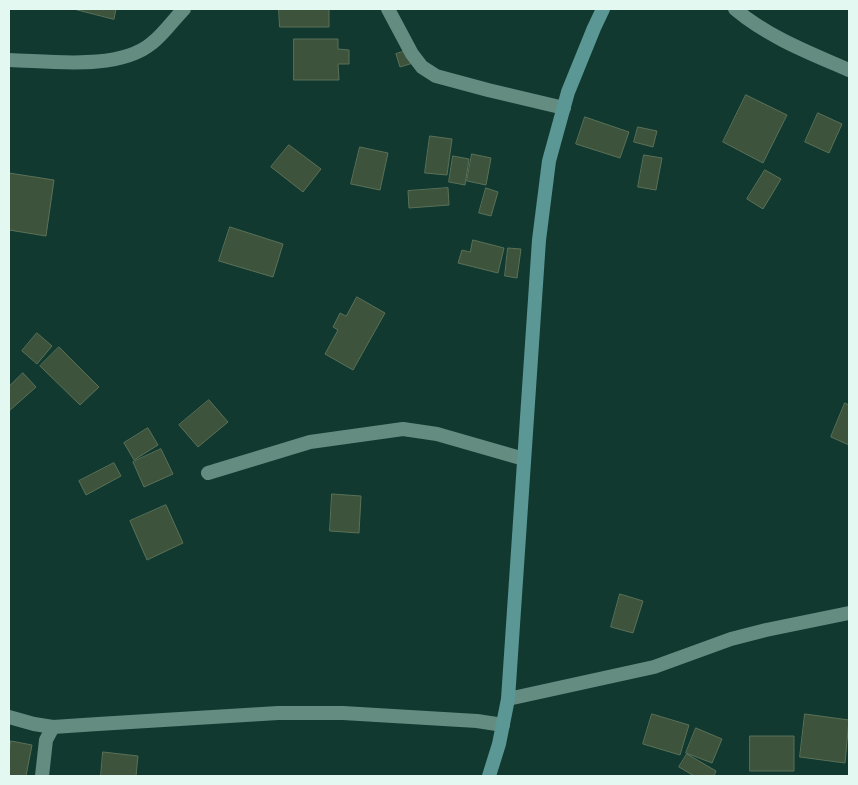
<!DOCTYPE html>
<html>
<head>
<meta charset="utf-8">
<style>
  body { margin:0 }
  #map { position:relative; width:858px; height:785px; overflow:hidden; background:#123930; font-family:"Nunito Sans",sans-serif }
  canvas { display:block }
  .frame { position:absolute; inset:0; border:10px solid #e3f8f1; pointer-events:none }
</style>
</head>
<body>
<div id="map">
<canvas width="858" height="785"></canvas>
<div class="frame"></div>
</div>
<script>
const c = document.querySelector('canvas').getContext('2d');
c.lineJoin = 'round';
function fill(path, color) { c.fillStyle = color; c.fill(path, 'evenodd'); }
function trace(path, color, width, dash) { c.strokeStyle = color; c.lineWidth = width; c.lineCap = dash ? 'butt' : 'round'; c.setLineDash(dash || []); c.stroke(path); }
const building = new Path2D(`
  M74,9H116L114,19Z
  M279,9H329V27H280Z
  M294,39H338V49L349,50V64H338L339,80H294Z
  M409,50L413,63L400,67L396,54Z
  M746,95L787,115L763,163L723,142Z
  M818,113L842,124L829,153L805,142Z
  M585,117L629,132L620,158L576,144Z
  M638,127L657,131L653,147L634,142Z
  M430,136L452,139L447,175L425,173Z
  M289,145L321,169L303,192L271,167Z
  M360,147L388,153L380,190L351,184Z
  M472,154L491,158L486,185L467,181Z
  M644,155L662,158L656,190L638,187Z
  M453,156L469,159L465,185L449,182Z
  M765,170L781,179L763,209L747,199Z
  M9,173L54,180L46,236L9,230Z
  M448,188L449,205L409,208L408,191Z
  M486,188L498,192L491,216L479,213Z
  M230,227L283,244L273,277L219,261Z
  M473,240L504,248L498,273L458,263L462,250L470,252Z
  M508,248L521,249L517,278L505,276Z
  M357,297L385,313L353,370L325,354L338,330L333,327L340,313L346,316Z
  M37,333L52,346L37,364L22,351Z
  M59,347L99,387L80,405L40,366Z
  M23,373L36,387L9,411V383L10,385Z
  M209,400L228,422L198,447L179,425Z
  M845,403L849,405V445L831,437Z
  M148,428L158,445L134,460L124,443Z
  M161,449L173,474L144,487L133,462Z
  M114,463L121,476L86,495L79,481Z
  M332,494L361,496L359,533L330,531Z
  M166,505L183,543L147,560L130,521Z
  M620,594L643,601L633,633L611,627Z
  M652,714L689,725L680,755L643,744Z
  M805,714L849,720L845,763L800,757Z
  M696,728L722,739L712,763L686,753Z
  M750,736H794V771H750Z
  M11,741L32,745L26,776H9V753Z
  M103,752L138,756L136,776H101Z
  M687,754L716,771L714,776H694L679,767Z`);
const minor = new Path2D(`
  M388,9L412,54L422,67L436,76L488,90L564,108
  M735,9C768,37 810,53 849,70
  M9,60C50,61 119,71 152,43C163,35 174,19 184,9
  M208,473L310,442L403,429L437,434L524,459
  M508,699L654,667L731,639L766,630L849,613
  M9,717L34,724L53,727L98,724L278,713H343L477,721L503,725
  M42,776L46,740L53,727`);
const secondary = new Path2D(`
  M489,776L499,744L508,699L539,240L549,161L568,92L594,28L603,9`);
fill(building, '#3d533b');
trace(building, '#5a7158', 1);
trace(minor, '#648c81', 14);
trace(secondary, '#5b9794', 14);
</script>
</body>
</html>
